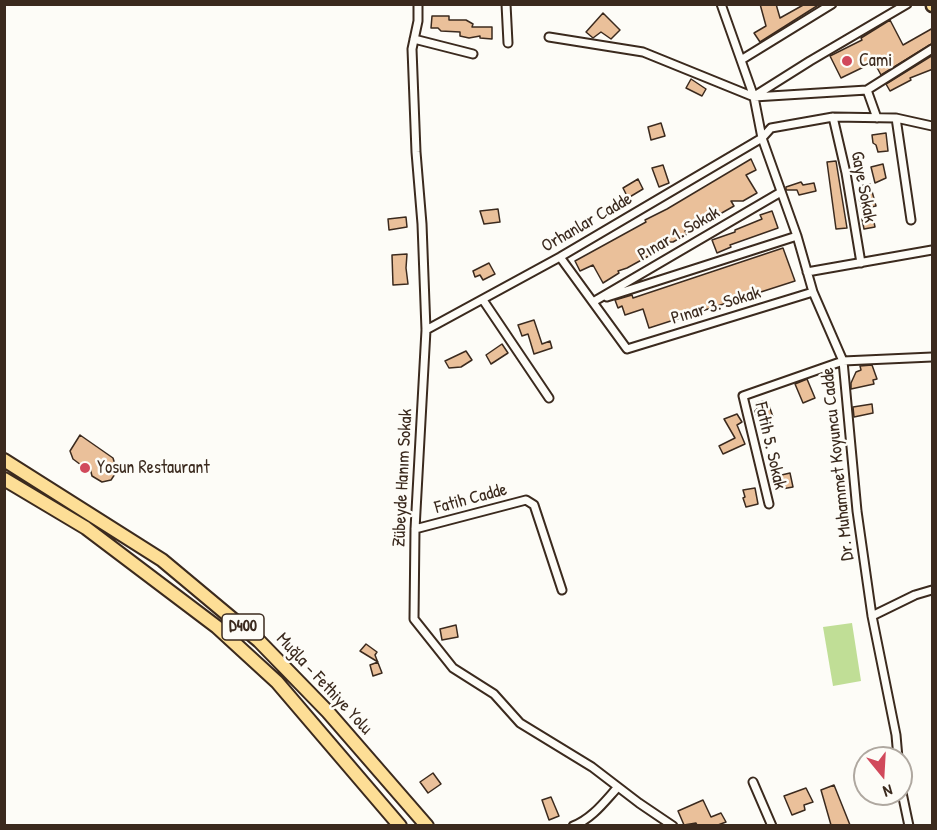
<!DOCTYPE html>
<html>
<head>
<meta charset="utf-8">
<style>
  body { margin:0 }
  #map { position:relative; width:937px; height:830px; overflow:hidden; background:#fdfcf7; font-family:"Patrick Hand",sans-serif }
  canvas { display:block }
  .frame { position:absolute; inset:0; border:6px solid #3b2a1e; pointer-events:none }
  .north { position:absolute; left:853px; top:746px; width:60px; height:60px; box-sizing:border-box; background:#fdfcf7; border:2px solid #afa8a0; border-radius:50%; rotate:162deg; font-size:16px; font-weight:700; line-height:24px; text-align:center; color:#3b2a1e }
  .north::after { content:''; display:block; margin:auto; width:21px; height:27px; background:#d1495b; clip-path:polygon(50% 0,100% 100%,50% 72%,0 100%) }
</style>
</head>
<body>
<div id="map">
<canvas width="937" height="830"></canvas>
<div class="frame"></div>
<div class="north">N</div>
</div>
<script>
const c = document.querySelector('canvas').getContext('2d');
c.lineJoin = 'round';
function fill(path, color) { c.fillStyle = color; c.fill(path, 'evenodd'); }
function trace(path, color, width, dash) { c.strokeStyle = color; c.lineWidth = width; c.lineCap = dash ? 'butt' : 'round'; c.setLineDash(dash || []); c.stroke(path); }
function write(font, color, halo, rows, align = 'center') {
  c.font = font + ' "Patrick Hand",sans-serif'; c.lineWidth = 5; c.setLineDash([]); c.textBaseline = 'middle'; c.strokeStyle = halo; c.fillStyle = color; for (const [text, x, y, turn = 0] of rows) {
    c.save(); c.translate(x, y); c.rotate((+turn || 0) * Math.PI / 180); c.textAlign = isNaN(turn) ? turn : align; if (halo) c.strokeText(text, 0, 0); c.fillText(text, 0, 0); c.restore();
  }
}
const green = new Path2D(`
  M852,623L861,681L833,686L823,627Z`);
const building = new Path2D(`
  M760,4H776L780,18L805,4H820L760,42L754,33L766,26Z
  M603,13L620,30L611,39L601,32L593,38L586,32Z
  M432,16H449V20H466L473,24L472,27H492V39L480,38V36L469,38L460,36V32L441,31L438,28H431Z
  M890,20L903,45L933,28V43L881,75L874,62L841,78L830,56L862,40L861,38Z
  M933,55V69L910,78L911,80L890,91L886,84Z
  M691,79L706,89L702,96L686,88Z
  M661,123L665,136L651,140L648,127Z
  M886,133L888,151L878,152L876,145L873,143L872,135Z
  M751,159L756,170L746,175L757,193L743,201H731L734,206L720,214L709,217L710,220L696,229L685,231L687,234L673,242H662L665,247L627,268L618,271L619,273L603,283L593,265L580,271L575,261L646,222L645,220L667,209Z
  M836,161L847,228L836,229L827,162Z
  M883,164L886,178L875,183L871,167Z
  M663,165L669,183L659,187L652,168Z
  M638,179L643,189L628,198L623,188Z
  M801,182L803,185L814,183L816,191L799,195L797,190H786V187Z
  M870,184L876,206L871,207L875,227L864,229L862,219H864L859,198L864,197L860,186Z
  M498,209L500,222L484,224L480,211Z
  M772,211L778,228L730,245L731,247L717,253L712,240L735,232V230L762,219L760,215Z
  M406,217L407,227L389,230L388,219Z
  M783,248L795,281L649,328L643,309L625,315L622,306L618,308L615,300L632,295L633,298Z
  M407,254L406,268L408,284L393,285L392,255Z
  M489,263L495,274L483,280L480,275L475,277L473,271Z
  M534,320L542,344L550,341L552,348L534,354L528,334L522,336L518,325Z
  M502,344L508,353L491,364L486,355Z
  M466,351L472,360L461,367L449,368L445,361Z
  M872,365L877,379L873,380L874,384L851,389V383L856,372L861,370L860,366Z
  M807,379L815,398L803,403L795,384Z
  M767,400L773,417L759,422L755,411L757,409L756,403Z
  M872,404L873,413L854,417L853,407Z
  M737,414L742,422L737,425L745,444L723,454L719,446L735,438L724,419Z
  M80,435L113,458L117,471L111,480L102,482L92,476L89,464L81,465L73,459L70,451Z
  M790,473L793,487L776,490L773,477Z
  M755,488L758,504L746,507L743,498L745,497L743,490Z
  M456,625L458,637L442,640L440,629Z
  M366,644L377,652L375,655L382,673L373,676L370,665L378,662L360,651Z
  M433,773L441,784L428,793L420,782Z
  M834,785L850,825H831L821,790Z
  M806,788L813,802L804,805L805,810L792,815L784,796Z
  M551,797L559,816L549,820L542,800Z
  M703,800L711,817L721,813L726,822L718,825H697L696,823L684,825L678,811Z`);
const minor = new Path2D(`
  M418,4V21L412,49L416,152L422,224L426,330L415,529L414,619L453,668L494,694L520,723L592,767L639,803L673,826
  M506,4L508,43
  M721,4L754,97L762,138L797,236L813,292L843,361L857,511L872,616L896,735L898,758
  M549,37L643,52L754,97L867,90L932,49
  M414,39L473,54
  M741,60L832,4
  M867,90L877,118
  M756,95L810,61L907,4
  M833,117L846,173L861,263
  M896,118L911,220
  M560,257L627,349L813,292
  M807,272L932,250
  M607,297L797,236
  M483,300L549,398
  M593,302L781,192
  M426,330L560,257L762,138L771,128L833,117L896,118L932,126
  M769,504L743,396L843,361L932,357
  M415,529L526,500L534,505L562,590
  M872,616L915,595L932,590
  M753,782L772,826
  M901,788L909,826
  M573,826C592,819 605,801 618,787`);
const primary = new Path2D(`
  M932,4V6`);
const trunk = new Path2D(`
  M4,460L162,560L259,641L328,712L427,826
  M4,479L86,528L217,627L277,682L400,826`);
const markers = [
  [847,61,6,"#d1495b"],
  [85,468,6,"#d1495b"]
];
const shields = [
  [243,627,42]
];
const shieldNames = [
  ["D400",243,627]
];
const poiNames = [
  ["Cami",859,61],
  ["Yosun Restaurant",97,468]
];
const streetNames = [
  ["Gaye Sokak",863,187,79],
  ["Orhanlar Cadde",587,223,-30],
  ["Pınar 1. Sokak",679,234,-30],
  ["Pınar 3. Sokak",716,306,-17],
  ["Fatih 5. Sokak",770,446,77],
  ["Dr. Muhammet Koyuncu Cadde",838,464,-96],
  ["Zübeyde Hanım Sokak",403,478,-87],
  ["Fatih Cadde",471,499,-15],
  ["Muğla - Fethiye Yolu",324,684,47]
];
fill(green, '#c0de96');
fill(building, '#eac09a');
trace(building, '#3b2a1e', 1.5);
trace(minor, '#3b2a1e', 11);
trace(primary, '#3b2a1e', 15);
trace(trunk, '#3b2a1e', 16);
trace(minor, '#fdfcf7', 7);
trace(primary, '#fdde96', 10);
trace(trunk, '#fdde96', 12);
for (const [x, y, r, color] of markers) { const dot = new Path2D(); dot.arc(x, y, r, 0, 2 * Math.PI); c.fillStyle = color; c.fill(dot); trace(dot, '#fdfcf7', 2); }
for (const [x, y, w] of shields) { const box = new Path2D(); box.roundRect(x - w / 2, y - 13, w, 26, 4.5); c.fillStyle = '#fdfcf7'; c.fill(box); trace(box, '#3b2a1e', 1.5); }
write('bold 16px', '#3b2a1e', null, shieldNames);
write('18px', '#3b2a1e', '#fdfcf7', poiNames, 'left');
write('18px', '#3b2a1e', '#fdfcf7', streetNames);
</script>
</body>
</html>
